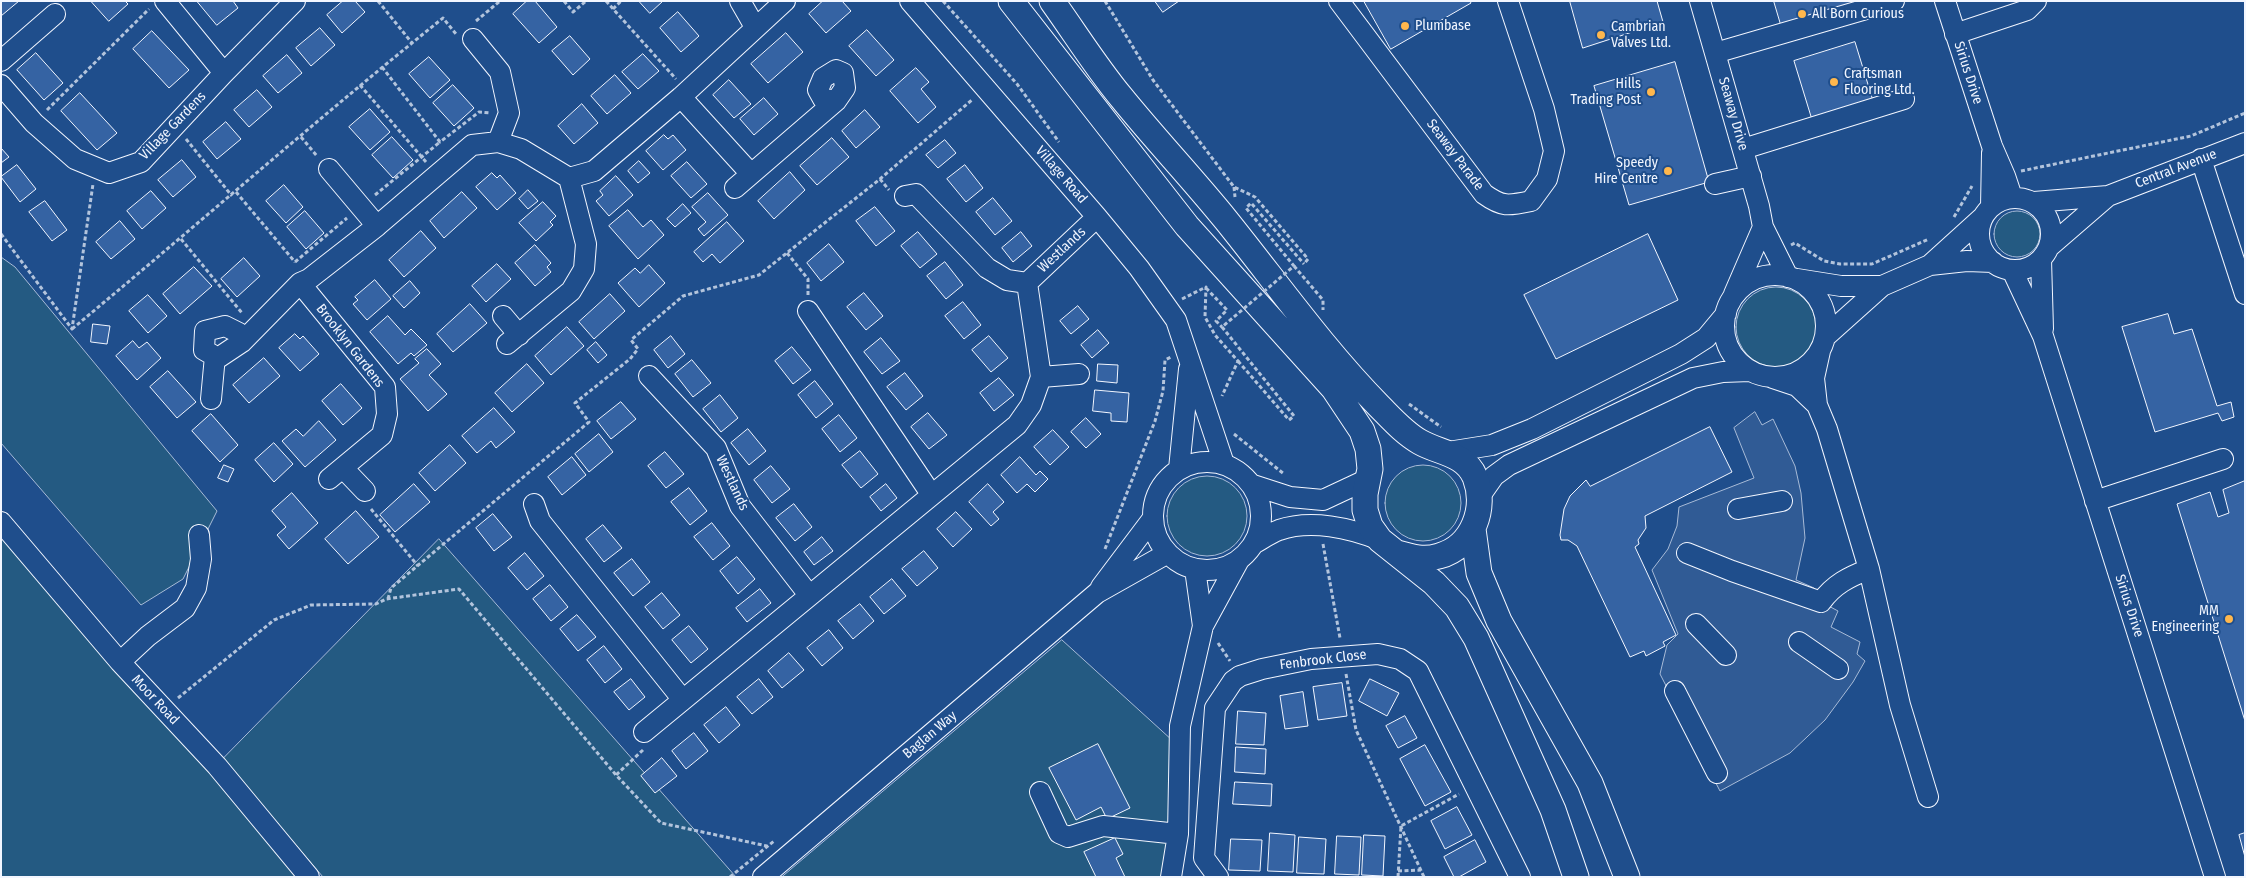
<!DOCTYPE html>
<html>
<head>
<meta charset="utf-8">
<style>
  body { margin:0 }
  #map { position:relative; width:2246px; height:878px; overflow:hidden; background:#1f4e8c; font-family:"Fira Sans Condensed",sans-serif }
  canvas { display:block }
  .frame { position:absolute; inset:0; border:2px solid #f2f6ff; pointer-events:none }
</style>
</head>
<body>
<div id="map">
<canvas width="2246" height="878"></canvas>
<div class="frame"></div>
</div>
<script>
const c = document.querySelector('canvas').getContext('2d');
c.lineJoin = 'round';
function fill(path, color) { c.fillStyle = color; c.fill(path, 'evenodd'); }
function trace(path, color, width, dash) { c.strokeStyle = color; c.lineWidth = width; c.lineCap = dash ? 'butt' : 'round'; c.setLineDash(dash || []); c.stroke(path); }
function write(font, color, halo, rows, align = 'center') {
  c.font = font + ' "Fira Sans Condensed",sans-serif'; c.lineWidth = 4; c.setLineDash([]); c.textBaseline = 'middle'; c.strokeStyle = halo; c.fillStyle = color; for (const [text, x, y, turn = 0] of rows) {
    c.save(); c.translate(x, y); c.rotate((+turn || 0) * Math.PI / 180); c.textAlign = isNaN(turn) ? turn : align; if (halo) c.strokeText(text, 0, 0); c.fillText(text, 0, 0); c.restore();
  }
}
const green = new Path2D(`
  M1994 234a23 23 0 1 1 46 0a23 23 0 1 1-46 0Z
  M1,257L15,267L217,511L183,579L141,605L1,443Z
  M1736 327a40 40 0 1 1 80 0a40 40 0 1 1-80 0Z
  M1385 503a38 38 0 1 1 76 0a38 38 0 1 1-76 0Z
  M1167 516a40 40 0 1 1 80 0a40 40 0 1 1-80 0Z
  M1,522L306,877H1Z
  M439,539L736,877H323L223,759Z
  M1062,640L1173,741L1169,877H782Z`);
const parking = new Path2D(`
  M1755,412L1762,425L1773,419L1795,466L1801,493L1805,538L1796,580L1814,588L1812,597L1838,611L1831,627L1860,642L1857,654L1865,661L1853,682L1825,720L1790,753L1720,791L1660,674L1667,645L1678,634L1652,570L1668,549L1677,526L1679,507L1754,478L1734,428Z`);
const building = new Path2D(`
  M1,1H19L1,16Z
  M91,1H125L128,4L109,21Z
  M197,1H233L238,8L217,25Z
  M343,1H355L365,12L342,33L327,15Z
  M527,1H535L557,27L539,43L513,14Z
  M639,1H663L650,13Z
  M823,1H842L851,11L826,33L809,14Z
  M1155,1H1179L1163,12Z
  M1364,1H1470L1471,3L1391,49Z
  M1570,1H1657L1663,22L1583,48Z
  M1774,1H1869L1782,28Z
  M678,12L699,36L681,52L660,28Z
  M320,28L335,45L311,66L296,48Z
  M867,30L894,60L876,76L849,46Z
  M152,31L189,70L169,88L133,49Z
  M786,33L803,52L768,83L751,64Z
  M570,36L590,59L573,75L552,51Z
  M1855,42L1874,104L1813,123L1794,61Z
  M36,53L63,83L44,100L17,70Z
  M643,54L659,71L638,89L622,72Z
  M287,55L302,73L278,93L263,76Z
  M429,57L450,80L430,98L409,74Z
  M1675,62L1709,182L1629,205L1594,86Z
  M916,68L929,82L921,89L936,107L918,123L890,91Z
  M615,75L631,93L607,114L591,96Z
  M729,80L751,104L734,118L713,95Z
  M453,85L474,108L454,126L433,103Z
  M257,90L272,107L249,127L234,110Z
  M80,93L117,133L97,150L61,111Z
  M764,98L778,114L754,135L740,119Z
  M582,104L598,123L574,144L558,126Z
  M370,109L390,132L370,150L349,127Z
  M865,110L880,127L856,148L842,131Z
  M226,122L241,139L217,159L203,142Z
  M664,135L668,139L673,135L686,150L663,170L646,151Z
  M392,137L413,160L393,178L372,155Z
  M832,138L849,157L817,185L800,166Z
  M945,140L956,153L938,168L926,155Z
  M1,148L9,157L1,163Z
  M182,160L196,177L173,197L158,180Z
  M639,161L650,173L638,183L628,171Z
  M687,162L707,184L691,198L671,176Z
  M17,165L36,189L20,202L1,177Z
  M965,165L983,188L966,202L947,179Z
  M790,172L805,190L774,219L758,201Z
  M492,173L497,178L500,175L516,193L497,210L476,187Z
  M616,176L633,195L609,216L596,201L603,195L600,191Z
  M284,185L303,207L286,223L266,201Z
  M528,190L538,201L528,209L519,199Z
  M151,191L166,208L142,229L127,211Z
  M462,192L477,208L444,238L430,221Z
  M708,193L728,215L704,236L698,229L706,222L692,207Z
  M993,198L1012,221L995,235L976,212Z
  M45,201L67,230L52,241L29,212Z
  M543,202L556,216L550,222L553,225L536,241L519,223Z
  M683,204L691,213L675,227L667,219Z
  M875,207L895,231L876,246L856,221Z
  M628,210L643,227L651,220L664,235L638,259L609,226Z
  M305,211L324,233L306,249L287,227Z
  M120,221L135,239L111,259L96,242Z
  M727,222L744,241L720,263L712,254L703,262L694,252Z
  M421,231L436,248L404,277L389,260Z
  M918,232L937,254L920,268L901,246Z
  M1021,232L1032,246L1013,262L1002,248Z
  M1648,234L1678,300L1556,359L1524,295Z
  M829,244L844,262L821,281L807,263Z
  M535,245L551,263L547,267L551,272L535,286L515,263Z
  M244,258L260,276L237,297L221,279Z
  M945,262L963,285L946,299L927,276Z
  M497,264L511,279L486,302L472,286Z
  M649,265L665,283L639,307L618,283L635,268L640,273Z
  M194,267L212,286L180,314L163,294Z
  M375,280L391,299L367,320L353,304L358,300L355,297Z
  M410,281L420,293L404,308L393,296Z
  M864,293L883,316L866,330L847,307Z
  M610,294L625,311L594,339L579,322Z
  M148,295L167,316L148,333L129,311Z
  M963,302L981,325L964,339L945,316Z
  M470,304L487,323L453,352L437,334Z
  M1078,306L1089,319L1071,334L1060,321Z
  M2168,314L2174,334L2192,329L2217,406L2231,402L2234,417L2222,421L2218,413L2155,432L2122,327Z
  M388,316L405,335L411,329L427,345L414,356L411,353L398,364L370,332Z
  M93,324L110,326L107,344L91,342Z
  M567,327L584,346L551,375L535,356Z
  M1098,330L1109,343L1092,358L1081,345Z
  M295,334L300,339L303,336L319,354L300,371L279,348Z
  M671,336L685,354L668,368L654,350Z
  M989,336L1008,358L991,372L972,350Z
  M881,338L900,361L882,374L864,352Z
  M133,341L139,348L147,342L161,358L137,380L116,356Z
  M596,342L607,355L598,363L587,350Z
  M792,347L811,370L793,384L775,361Z
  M427,349L441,364L429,375L447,394L428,411L400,379L419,363L415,359Z
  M264,358L280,376L249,403L233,385Z
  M692,360L711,383L693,397L675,374Z
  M527,364L544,383L512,412L495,393Z
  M1098,364L1118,365L1117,383L1097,381Z
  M168,371L196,402L177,418L150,387Z
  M905,373L923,396L906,410L887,387Z
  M999,378L1014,395L994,411L980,393Z
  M815,381L833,404L816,418L798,395Z
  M341,384L362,408L343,425L322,401Z
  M1095,390L1129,393L1127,422L1111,421V413L1093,411Z
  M720,395L738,418L721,432L703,409Z
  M621,402L636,419L611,439L597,421Z
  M494,408L515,432L496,448L491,441L477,453L462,436Z
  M928,413L947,435L929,449L911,427Z
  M211,414L238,445L220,462L192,431Z
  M839,415L857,438L840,452L822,429Z
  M1086,418L1101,434L1086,448L1071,432Z
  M319,421L336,440L305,467L282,441L296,429L303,436Z
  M1710,427L1732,472L1645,516L1646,528L1638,540L1639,544L1635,547L1676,635L1663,642L1665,646L1646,656L1644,651L1630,657L1577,546L1568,540H1561L1560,535L1564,509L1570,496L1586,480L1590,486Z
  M748,429L766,451L749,465L731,443Z
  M1053,430L1069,447L1050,465L1034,447Z
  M599,434L613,452L589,472L575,454Z
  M274,443L293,464L274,482L255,460Z
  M450,445L466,463L435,491L419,473Z
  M860,451L878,474L861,488L842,465Z
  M665,452L684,474L666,488L648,466Z
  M572,457L586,475L562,495L548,477Z
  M1020,457L1036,475L1040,471L1048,479L1035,492L1027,484L1017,493L1001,475Z
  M224,465L234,469L228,482L218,478Z
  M771,466L790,489L772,503L754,480Z
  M2245,481V721L2177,504L2210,492L2218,517L2229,513L2223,490Z
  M414,484L430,502L395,532L380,515Z
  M886,484L897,498L881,511L870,497Z
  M988,484L1004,502L993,512L999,519L991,526L969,502Z
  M689,488L707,511L690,525L671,502Z
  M292,493L318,523L289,549L277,535L286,527L272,511Z
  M794,504L812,527L795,541L776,518Z
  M356,511L379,537L348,564L325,539Z
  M956,512L972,529L953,547L937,529Z
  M493,514L512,537L494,551L476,528Z
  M712,523L730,546L713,560L694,537Z
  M603,525L622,548L604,562L586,539Z
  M822,537L833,551L814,565L804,552Z
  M924,551L938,568L917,586L902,569Z
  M525,553L544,576L527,590L508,568Z
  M737,557L755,579L738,594L720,571Z
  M632,559L650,582L633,596L614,573Z
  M892,579L906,596L884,614L870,597Z
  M550,585L568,607L551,621L533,599Z
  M760,589L771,603L747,622L736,608Z
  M662,593L680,615L663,629L645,607Z
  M860,604L874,621L853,639L838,621Z
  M577,615L596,637L578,651L560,629Z
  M689,626L708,649L691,663L672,640Z
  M829,630L843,648L822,666L807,648Z
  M604,646L622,669L605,683L587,660Z
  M789,653L804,670L782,688L768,671Z
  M631,679L645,697L629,710L614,692Z
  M759,679L773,697L752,714L737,697Z
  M1370,679L1399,693L1387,716L1359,701Z
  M1342,683L1347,716L1318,720L1313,687Z
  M1303,692L1308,726L1285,729L1280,696Z
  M726,707L740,725L719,743L704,725Z
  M1238,711L1266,713L1264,745L1236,744Z
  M1405,716L1417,738L1398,748L1386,726Z
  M694,733L708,751L686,769L672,751Z
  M1098,744L1130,808L1107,819L1101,807L1076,820L1049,768Z
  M1425,745L1451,792L1425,806L1400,759Z
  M1236,747L1266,749L1265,774L1235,772Z
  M662,758L677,776L655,793L641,776Z
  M1235,782L1272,784L1271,806L1233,804Z
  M1457,807L1472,835L1445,849L1431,821Z
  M1270,833L1295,835L1293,872L1268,871Z
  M2245,833V857L2239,835Z
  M1364,835L1385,836L1383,876L1362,875Z
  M1337,836L1361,837L1359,875L1335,874Z
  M1299,837L1326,839L1324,874L1297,873Z
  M1115,838L1123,854L1116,858L1125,877H1096L1084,852Z
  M1231,839L1262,840L1260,871L1229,870Z
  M1475,840L1486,862L1459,877H1454L1444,857Z`);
const path = new Path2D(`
  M378,1L412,43
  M564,1L573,12L586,1
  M606,1L676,79
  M943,1L1017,84L1059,142
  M1105,1L1153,80L1234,187L1255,197L1308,259L1304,264
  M613,9L621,1
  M476,21L500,1
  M382,67L440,142L479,112L490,113
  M360,85L426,162
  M47,110L149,9
  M301,137L317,156
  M186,139L232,196
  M2021,171L2191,136L2245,113
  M880,179L889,190
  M1234,187L1235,197
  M236,192L295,262
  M375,195L440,142
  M1954,217L1972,186
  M1,234L72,329L93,184
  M181,239L242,313
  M1791,245L1795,243L1824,261L1840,264H1872L1929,239
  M787,253L808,279V295
  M295,262L347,218
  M1294,266L1323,300V310
  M1206,288L1227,310L1216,321L1222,327
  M1182,299L1206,287L1205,317L1215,335L1238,361L1222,396
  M72,329C196,226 317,119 443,18L456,34
  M1409,404L1441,427
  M1234,434L1284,474
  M371,509L418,566
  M1323,544L1340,638
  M1105,549L1155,421L1163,391L1165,360L1171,357
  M388,599L391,588L589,422L575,403L630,359L638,349L631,340L683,296L759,275L880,179L973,99
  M1218,643L1230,661
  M1346,674L1356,730L1424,877
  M178,698L274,620L311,605L376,604L386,599L459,589L616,775
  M643,750L616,775L661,823L767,846
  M1398,871L1421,870
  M730,877L774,841
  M1398,877L1401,826L1459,794`);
const minor = new Path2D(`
  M165,1L224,73
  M740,1L755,27
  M910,1L1097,217L1139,268L1176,320L1224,464
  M1339,1L1484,194C1502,207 1508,206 1531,201L1547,179L1554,151L1544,109L1508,1
  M1700,1L1759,206L1763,227
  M1945,1L1992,146L2005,176L2012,197
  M1955,34L2027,10L2036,1
  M473,39L500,72L509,113L498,142
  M1715,53L1894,1
  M1,61L55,14
  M1,85L34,123L75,159L109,173L141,162L224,73L295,1
  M681,97L751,174
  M1743,149L1904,99
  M2201,159L2245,294
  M329,169L377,226
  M1715,184L1751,176
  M735,188L836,101L845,88L843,73L836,70L823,78L818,90L823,99L836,101
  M905,196L916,194L987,268L1007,280L1027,283
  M1979 234a36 36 0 1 1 72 0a36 36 0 1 1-72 0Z
  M2034,202L2108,196L2245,143
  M1991,207L1992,153
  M2049,247L2108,196
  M2041,259L2043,329
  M1930,265L1983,217
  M2012,270L2043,336L2215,877
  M1724 326a51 51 0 1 1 102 0a51 51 0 1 1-102 0Z
  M1797,279L1841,286H1882
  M300,283L385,387L387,414L382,435L329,479
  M1734,294L1763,227L1788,277
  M808,311L931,494
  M503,316L519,335
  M1825,337L1882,286L1930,265L1967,261L1993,262
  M242,342L239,333L225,326L205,331L204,350L218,358L242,342L300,283L309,279L377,226L472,145L498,142L521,149L569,178L594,171L681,97L785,1
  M507,344L571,291L584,269L586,244L569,178
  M649,376L716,448L740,506L809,595
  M1041,377L1079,374
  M1773,378L1797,386L1817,405L1814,378L1820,351
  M211,399L215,356
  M1817,405L1827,429L1869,569L1900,705L1928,797
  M1448,452L1492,445L1532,429L1681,354L1706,338L1726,314
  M1153 516a54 54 0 1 1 108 0a54 54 0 1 1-108 0Z
  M343,468L365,491
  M1179,469L1189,369
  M1253,485L1290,497L1323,500L1370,478
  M1480,496L1494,476L1509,465L1693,378L1723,372L1750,371
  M2095,501L2223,459
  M534,504L540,521L683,700
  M1738,509L1782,501
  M1,522L120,662L217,766L309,877
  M1255,543C1262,539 1271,533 1279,530C1311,519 1350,528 1380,540
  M1687,553L1732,571L1821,602C1834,584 1849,577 1869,569
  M1195,569L1203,626
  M1101,587L1153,518
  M1696,624L1726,655
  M1799,642L1838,669
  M120,662L148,636L185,608L196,588L201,559L199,535
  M1675,691L1717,773
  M644,732L1017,425L1031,405L1041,377L1027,283L1097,217
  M1040,792L1059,833L1068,837L1103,826L1178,834
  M763,877L1097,593L1168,553
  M1171,877L1178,834L1180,726L1203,626L1239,560
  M1218,877L1204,858L1215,708L1233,681L1240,676L1262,669L1311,659L1378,654L1400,659L1418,671L1520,877`);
const major = new Path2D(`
  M1011,1L1187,226L1334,389L1362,431L1368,449L1370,469L1365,494V510L1370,526L1380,540L1434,583L1457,607L1476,638L1553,810L1576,877
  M1052,1C1075,33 1096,67 1121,97C1155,139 1192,178 1226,220C1276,282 1323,349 1379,406C1391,418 1404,433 1420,442C1439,453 1465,453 1475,477C1487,508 1473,547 1439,556C1424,561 1411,557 1397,553
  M1473,529L1479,573L1499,621L1590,783L1627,877`);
const pathBridge = new Path2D(`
  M1238,361L1289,420L1294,416L1222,327L1294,266L1246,208L1251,203L1304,264`);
const markers = [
  [1802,14,5,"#ffb74d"],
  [1405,26,5,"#ffb74d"],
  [1601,35,5,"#ffb74d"],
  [1834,82,5,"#ffb74d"],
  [1651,92,5,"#ffb74d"],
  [1668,171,5,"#ffb74d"],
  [2229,619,5,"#ffb74d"]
];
const poiNames = [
  ["All Born Curious",1812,14],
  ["Plumbase",1415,26],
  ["Cambrian",1611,27],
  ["Valves Ltd.",1611,43],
  ["Craftsman",1844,74],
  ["Flooring Ltd.",1844,90],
  ["Hills",1641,84,"right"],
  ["Trading Post",1641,100,"right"],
  ["Speedy",1658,163,"right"],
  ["Hire Centre",1658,179,"right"],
  ["MM",2219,611,"right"],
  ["Engineering",2219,627,"right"]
];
const streetNames = [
  ["Sirius Drive",1968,73,72],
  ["Seaway Drive",1733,114,74],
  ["Village Gardens",173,126,-46],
  ["Seaway Parade",1455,155,53],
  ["Central Avenue",2176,169,-21],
  ["Village Road",1061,175,49],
  ["Westlands",1062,250,-43],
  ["Brooklyn Gardens",350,346,52],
  ["Westlands",732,483,65],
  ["Sirius Drive",2129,606,72],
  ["Fenbrook Close",1323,660,-7],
  ["Moor Road",155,700,47],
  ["Baglan Way",930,735,-40]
];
fill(green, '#245a82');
trace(green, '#a8bbd7', 1);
fill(parking, '#305b95');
trace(parking, '#a8bbd7', 1);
fill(building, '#3563a3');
trace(building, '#f2f6ff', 1);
trace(minor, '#f2f6ff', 22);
trace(major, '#f2f6ff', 27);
trace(path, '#b3c4dc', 3, [4, 2.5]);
trace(minor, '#1f4e8c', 20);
trace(major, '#1f4e8c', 25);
trace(pathBridge, '#b3c4dc', 3, [4, 2.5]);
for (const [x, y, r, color] of markers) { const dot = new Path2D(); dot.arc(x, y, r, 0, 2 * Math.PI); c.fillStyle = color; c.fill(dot); trace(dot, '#1f4e8c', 2); }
write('14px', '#f2f6ff', '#1f4e8c', poiNames, 'left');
write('14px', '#f2f6ff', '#1f4e8c', streetNames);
</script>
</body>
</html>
